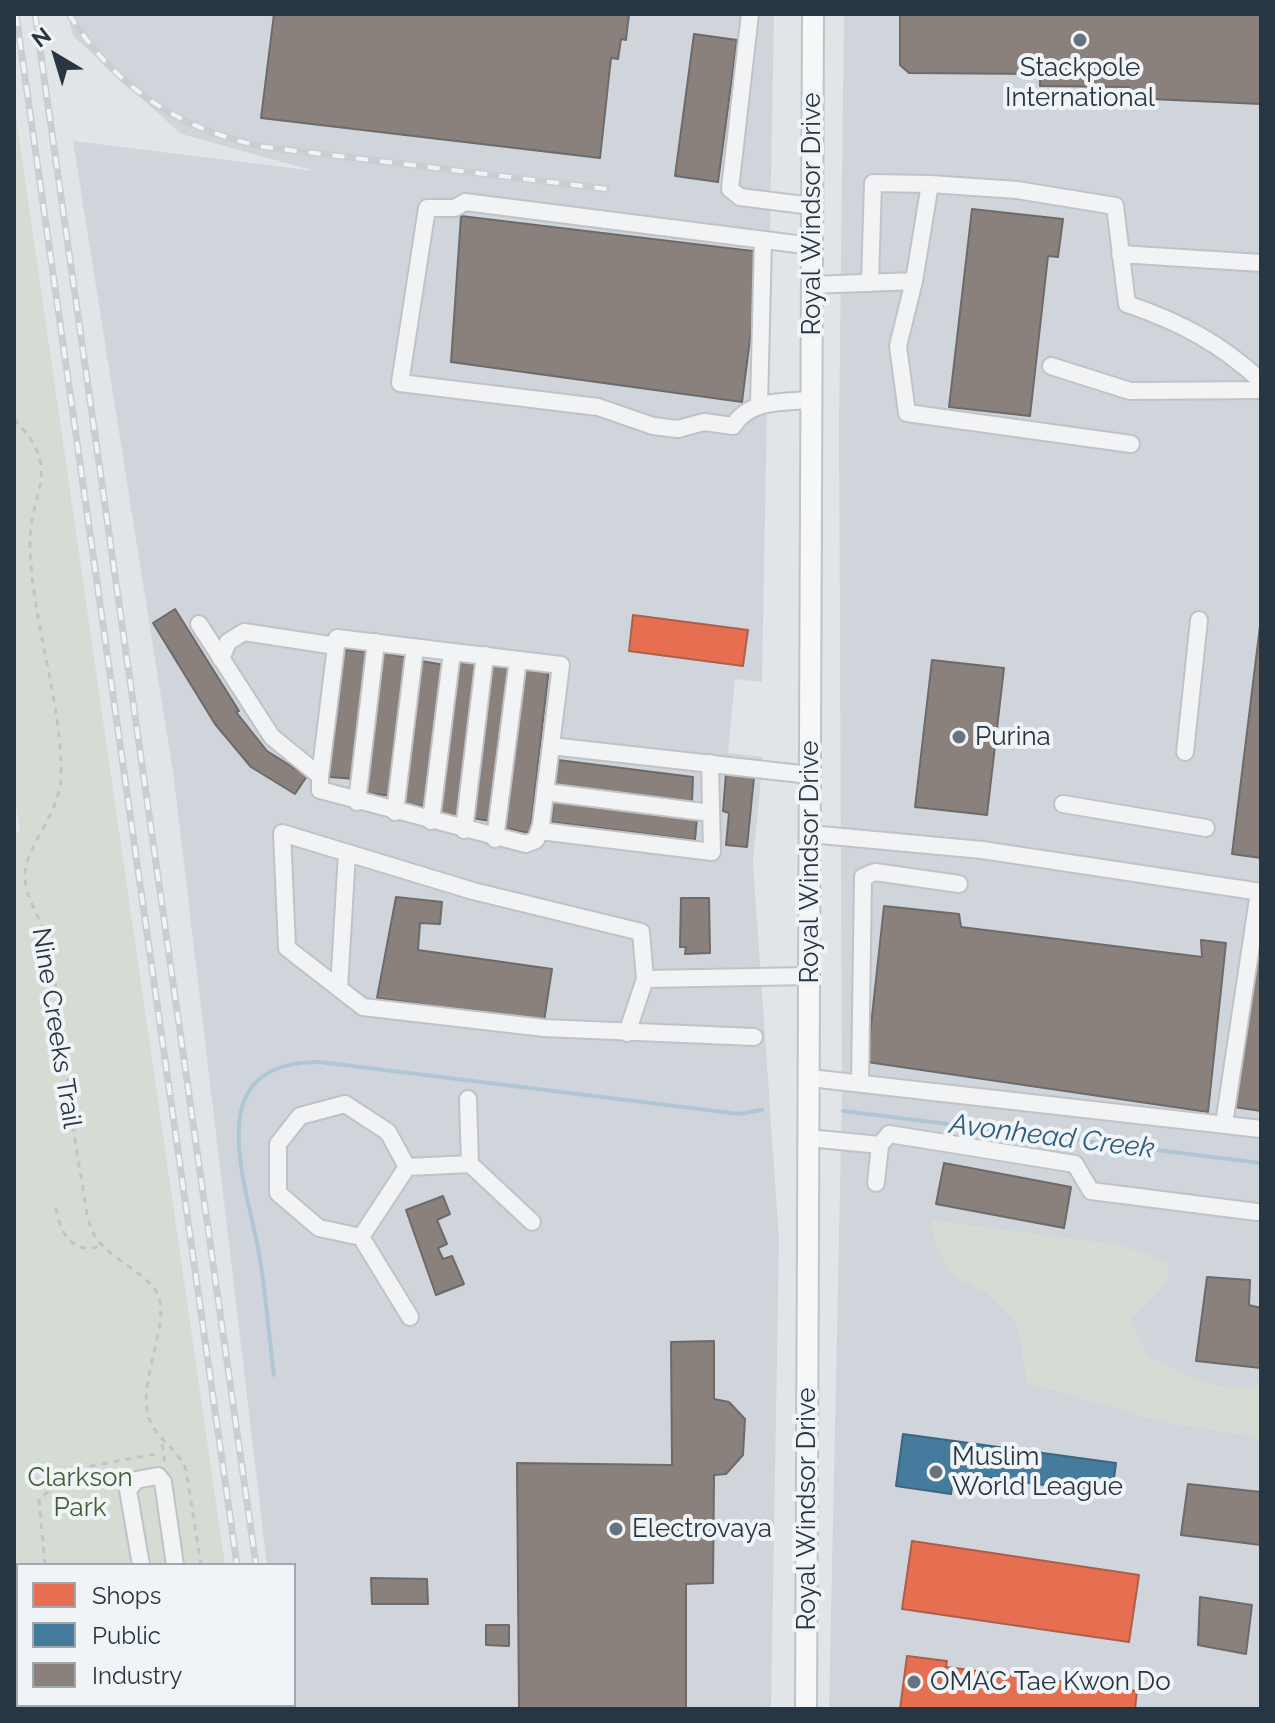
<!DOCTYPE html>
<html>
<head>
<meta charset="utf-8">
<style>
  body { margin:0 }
  #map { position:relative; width:1275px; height:1723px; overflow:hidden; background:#e2e5e8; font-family:Raleway,sans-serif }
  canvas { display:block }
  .frame { position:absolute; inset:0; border:16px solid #283643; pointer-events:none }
  .legend { position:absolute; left:16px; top:1563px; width:280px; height:144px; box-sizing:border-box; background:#f0f4f7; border:2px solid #a0a8af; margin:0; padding:10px 14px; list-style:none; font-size:24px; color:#283643 }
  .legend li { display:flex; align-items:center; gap:16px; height:40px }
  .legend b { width:40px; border:2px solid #a0a8af }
  .north { position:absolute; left:16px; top:16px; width:80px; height:80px; -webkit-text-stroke:6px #f0f4f7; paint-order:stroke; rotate:322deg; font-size:22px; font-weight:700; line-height:32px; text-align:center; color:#283643 }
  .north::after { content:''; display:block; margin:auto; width:28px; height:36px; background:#283643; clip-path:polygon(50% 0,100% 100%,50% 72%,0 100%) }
</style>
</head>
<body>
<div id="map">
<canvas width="1275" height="1723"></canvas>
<div class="frame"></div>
<ul class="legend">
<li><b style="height:22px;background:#e76f51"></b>Shops</li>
<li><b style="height:22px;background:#457b9d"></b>Public</li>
<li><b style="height:22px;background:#8a817c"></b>Industry</li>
</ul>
<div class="north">N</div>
</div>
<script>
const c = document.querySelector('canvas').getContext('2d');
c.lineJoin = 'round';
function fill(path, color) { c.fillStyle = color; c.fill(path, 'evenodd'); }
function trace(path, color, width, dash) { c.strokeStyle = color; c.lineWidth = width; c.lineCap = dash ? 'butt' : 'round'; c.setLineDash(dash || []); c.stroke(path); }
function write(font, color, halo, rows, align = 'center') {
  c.font = font + ' Raleway,sans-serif'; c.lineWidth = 8; c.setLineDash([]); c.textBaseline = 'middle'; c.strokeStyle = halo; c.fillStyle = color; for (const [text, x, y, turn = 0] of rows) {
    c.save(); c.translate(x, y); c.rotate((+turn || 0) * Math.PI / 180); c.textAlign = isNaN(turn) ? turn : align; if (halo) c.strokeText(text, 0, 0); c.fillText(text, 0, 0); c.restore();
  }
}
const built = new Path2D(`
  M68,14H774L762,682L735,679L728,753L763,757L753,862L779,1239L771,1709H284L283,1705H294V1565H267L174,779L73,141L315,171L181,134L73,36Z
  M844,14H1261V1709H829L842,1095L839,426Z`);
const green = new Path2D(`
  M14,103L225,1565H18V1705H245L246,1709H14V833L20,832L14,789Z
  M930,1220L1121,1245L1167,1262L1168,1282L1130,1321L1148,1357L1204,1383L1235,1388L1261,1386V1438L1166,1423L1027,1383L1018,1326L987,1293L949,1273L933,1236Z`);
const shops = new Path2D(`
  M633,615L748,630L743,666L629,651Z
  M912,1541L1139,1575L1129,1642L902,1609Z
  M907,1656L947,1661L946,1667L1137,1691L1135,1709H900Z`);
const public = new Path2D(`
  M903,1434L1116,1463L1112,1494L954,1473L951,1494L896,1486Z`);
const industry = new Path2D(`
  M274,14H629L626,40L621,39L618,59L611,58L600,158L261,118Z
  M900,14H1261V104L1129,98V87L1040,86V74L909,73L900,65Z
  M694,34L737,40L718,182L675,176Z
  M972,209L1063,219L1058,257L1048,256L1030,416L949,407Z
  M461,216L761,252L742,402L451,362Z
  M175,609L239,711L236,712L267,751L307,776L295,794L251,767L215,724L153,623Z
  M1261,618V858L1232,854Z
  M341,649L367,652L355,779L329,777Z
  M381,653L407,657L393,796L366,793Z
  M457,658L477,662L460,817L438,812Z
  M932,660L1004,668L987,815L915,807Z
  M421,661L445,665L428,807L404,803Z
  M490,662L510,666L490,821L472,818Z
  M523,665L549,668L530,833L504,828Z
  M558,760L693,777L692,802L554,786Z
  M726,773L754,777L747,847L726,845L729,813L723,811Z
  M554,799L697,818L695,840L551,822Z
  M396,897L442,902L440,924L420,923L418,950L552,969L544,1021L377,998Z
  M681,898H709L710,953L685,954L686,947H680Z
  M884,906L959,914L961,927L1202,957L1201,940L1226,943L1208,1112L867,1062Z
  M1255,959L1261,960V1111L1234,1107Z
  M944,1163L1071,1187L1064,1228L936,1204Z
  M443,1196L450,1214L437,1220L447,1244L438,1248L443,1259L452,1256L464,1284L436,1295L406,1210Z
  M1207,1277L1250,1280L1249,1305L1261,1308V1368L1196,1361Z
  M714,1341V1399L729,1402L745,1419L743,1455L726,1474L714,1475L713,1583L686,1584V1709H519L517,1463L672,1465L671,1342Z
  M1188,1484L1261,1492V1545L1181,1535Z
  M371,1578L427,1579L428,1604H372Z
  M1200,1597L1252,1605L1246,1654L1198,1645Z
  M486,1625H509V1646L486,1645Z`);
const stream = new Path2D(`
  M843,1111L1261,1163
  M274,1375C269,1337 266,1297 260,1259C248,1185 195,1061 320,1062L739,1114L762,1110`);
const path = new Path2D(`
  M14,419C65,472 29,488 30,547C32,622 62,701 61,775C61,814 24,847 25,876C25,900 43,920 48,944C64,1020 67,1100 81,1177C85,1195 85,1220 95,1236C109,1260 152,1274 159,1298C168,1323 141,1379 147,1411C152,1438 177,1446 186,1470L201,1565
  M56,1208C60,1234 74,1257 103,1245
  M162,1444L165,1464
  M92,1479L91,1466L161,1453
  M45,1565L39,1500C55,1481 92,1475 115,1480
  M14,1603H18
  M211,1705L212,1709`);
const minor = new Path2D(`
  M750,14L730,189L740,197L812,206
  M1120,254L1261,263
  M914,281L898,346L907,413L1131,444
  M870,283L873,183L930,184
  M812,285L914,281L930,184L1017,190L1115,206L1127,304C1180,322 1220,343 1261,381
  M1051,366L1130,391L1261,390
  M811,400C783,402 750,399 733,426L704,422L678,429L653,426L598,407L400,383L427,208H455L465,202L812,246
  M759,405L763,240
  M199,624L272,737L320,776V790L526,844L536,840L541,825L561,665L337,638L320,776
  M221,659L228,642L244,632L336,646
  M551,746L810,775
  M1185,752L1199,620
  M545,792L711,813
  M357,802L376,642
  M1063,804L1206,828
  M395,812L415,647
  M431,821L452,652
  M464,830L485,655
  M540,831L712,852L710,763
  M810,834L982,850L1261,892
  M495,839L518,660
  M339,988L347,853
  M627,1033L645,979
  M754,1037L544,1028L363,1007L287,948L282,833L473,891L641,932L645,979L809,976
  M810,1078L1261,1129
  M860,1082L863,877L875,872L959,884
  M468,1099L470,1164
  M1224,1124L1259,892
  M808,1138L880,1145L889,1134L1075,1164L1091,1191L1257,1212
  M876,1183L880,1145
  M361,1237L407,1167
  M410,1317L361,1237L319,1228L278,1193V1144L300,1116L345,1104L388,1132L407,1167L470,1164L532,1222
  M141,1565L128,1490L136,1480L158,1476L163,1482L175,1565
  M156,1709V1705`);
const major = new Path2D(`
  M806,1709L813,14`);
const rail = new Path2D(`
  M16,14L237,1565
  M35,14L256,1565
  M69,14C114,87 182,131 265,147L607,189
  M267,1705L268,1709`);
const markers = [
  [1080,40,8,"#69737d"],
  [959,737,8,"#69737d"],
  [936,1472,8,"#69737d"],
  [616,1529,8,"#69737d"],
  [914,1682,8,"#69737d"]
];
const poiNames = [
  ["Stackpole",1080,68,"center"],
  ["International",1080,98,"center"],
  ["Purina",975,737],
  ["Muslim",952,1457],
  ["World League",952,1487],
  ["Electrovaya",632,1529],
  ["OMAC Tae Kwon Do",930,1682]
];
const streetNames = [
  ["Royal Windsor Drive",812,214,-90],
  ["Royal Windsor Drive",810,862,-90],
  ["Nine Creeks Trail",56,1028,81],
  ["Royal Windsor Drive",807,1509,-90]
];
const parkNames = [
  ["Clarkson",80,1478],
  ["Park",80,1508]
];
const waterNames = [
  ["Avonhead Creek",1052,1137,7]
];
fill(built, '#d0d5db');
fill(green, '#d4dcd3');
fill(shops, '#e76f51');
trace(shops, '#ae5e4d', 2);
fill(public, '#457b9d');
trace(public, '#3c6682', 2);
fill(industry, '#8a817c');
trace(industry, '#6d6a6b', 2);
trace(stream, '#afc7d5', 4);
trace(minor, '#c0c3c6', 20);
trace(major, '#bfc2c6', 24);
trace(path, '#c1c5c8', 3, [6, 6]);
trace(minor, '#f2f3f5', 16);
trace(major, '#f6f7f7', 20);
trace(rail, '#cbced0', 7);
trace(rail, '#f0f4f7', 4, [12]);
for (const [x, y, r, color] of markers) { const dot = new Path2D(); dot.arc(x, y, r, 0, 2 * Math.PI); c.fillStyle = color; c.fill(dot); trace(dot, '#f0f4f7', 3); }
write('26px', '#283643', '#f0f4f7', poiNames, 'left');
write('26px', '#283643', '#f0f4f7', streetNames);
write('26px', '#436034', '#f0f4f7', parkNames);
write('italic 28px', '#2f5c7a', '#f0f4f7', waterNames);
</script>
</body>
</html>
